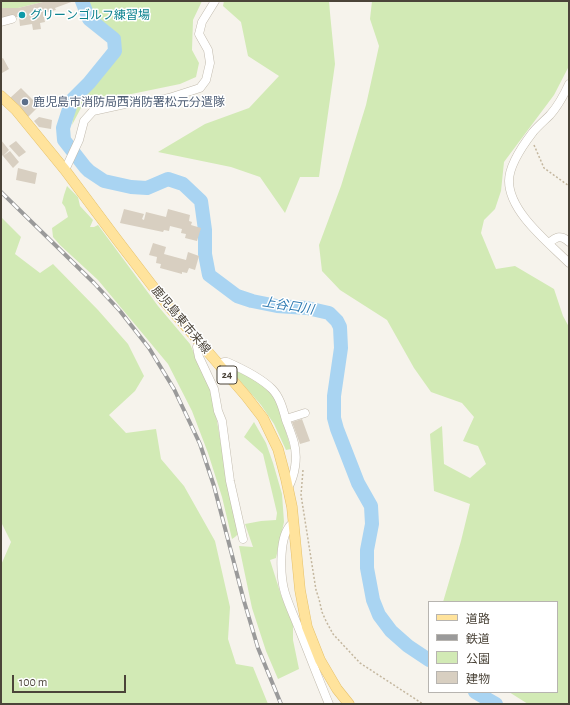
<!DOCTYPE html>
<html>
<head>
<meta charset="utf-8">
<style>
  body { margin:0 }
  #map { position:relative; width:570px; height:705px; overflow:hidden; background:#f6f3ec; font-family:"Alegreya Sans","Noto Sans JP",sans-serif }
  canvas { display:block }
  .frame { position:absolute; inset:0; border:2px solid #4b4439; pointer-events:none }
  .legend { position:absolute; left:428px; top:601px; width:130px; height:92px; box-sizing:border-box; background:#fff; border:1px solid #b7b4b0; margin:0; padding:5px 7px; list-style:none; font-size:12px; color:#4b4439 }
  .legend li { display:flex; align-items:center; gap:8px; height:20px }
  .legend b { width:20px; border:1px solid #b7b4b0 }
  .scale { position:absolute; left:12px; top:675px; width:114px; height:18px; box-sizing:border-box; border:2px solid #4b4439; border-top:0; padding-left:5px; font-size:12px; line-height:14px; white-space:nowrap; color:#4b4439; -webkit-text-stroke:3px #fff; paint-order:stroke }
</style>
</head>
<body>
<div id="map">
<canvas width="570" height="705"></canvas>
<div class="frame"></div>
<ul class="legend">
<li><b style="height:5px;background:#ffe39c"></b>道路</li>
<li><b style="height:5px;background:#9a9a9a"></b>鉄道</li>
<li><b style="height:11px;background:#d2eab5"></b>公園</li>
<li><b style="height:11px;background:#d8cfc1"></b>建物</li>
</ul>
<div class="scale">100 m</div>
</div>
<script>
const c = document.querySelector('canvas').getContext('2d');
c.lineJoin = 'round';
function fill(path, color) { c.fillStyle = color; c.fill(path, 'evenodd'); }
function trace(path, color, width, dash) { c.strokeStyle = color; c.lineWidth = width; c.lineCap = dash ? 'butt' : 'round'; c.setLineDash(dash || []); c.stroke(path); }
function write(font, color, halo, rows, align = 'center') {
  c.font = font + ' "Alegreya Sans","Noto Sans JP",sans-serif'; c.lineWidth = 3; c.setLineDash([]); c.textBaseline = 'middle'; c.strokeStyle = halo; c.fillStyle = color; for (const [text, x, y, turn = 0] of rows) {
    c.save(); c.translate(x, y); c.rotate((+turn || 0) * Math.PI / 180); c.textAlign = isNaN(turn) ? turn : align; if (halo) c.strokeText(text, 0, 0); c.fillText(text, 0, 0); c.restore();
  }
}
const green = new Path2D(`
  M1,1H47L18,8H1Z
  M86,1H202L193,20L192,50L199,63L196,77L180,84L83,104L72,125L76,103L120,52L119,38L92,18Z
  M224,1H329L330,13L335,64L319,177H300L285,213L260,177L231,167L158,152L205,124L249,108L279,76L248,56L241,22L223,6Z
  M372,1H569V66L554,95L504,162L501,191L495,209L484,220L481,233L496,269L515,266L554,289L563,316L569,327V704H528L509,692H557V602H443L461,541L470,504L434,491L430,434L442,426L444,464L470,478L486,464L478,446L463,441L474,417L462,403L431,392L414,368L387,320L340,290L322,271L319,245L341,186L366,105L379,46L370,19Z
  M67,186L78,197L80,206L93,220L90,227H94L98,225L158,306L190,344L210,389L214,404L221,444L239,533L235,537L232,539L222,497L208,453L192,411L168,364L98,280L60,245L53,237L52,228L68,217L65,207L62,203L64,195Z
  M1,217L21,237L15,254L40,273L53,264L98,310L128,344L144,376L135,391L109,415L126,433L156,429L161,459L184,486L215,541L230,607L228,639L236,664L253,667L268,704H1V565L11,542L1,522Z
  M227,366L253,379L267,389L274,397L278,405L291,449L286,450L274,424L261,405Z
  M254,422L266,443L273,463L282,494L284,522L276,558L270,560L281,595L293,625V640L299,669L278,679L266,651L252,608L239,546L253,547L245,524L261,521L276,520L277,513L263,454L244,437Z`);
const river = new Path2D(`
  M82,1L89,19L114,39L115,51L89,83L72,100L63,128L64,140L85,167L89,171L104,181L131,187L147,188L168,179L183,184L201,201L205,230V254L209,275L237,296L252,301L277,306L307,308L329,313L337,321L340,327L341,348L334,396V418L337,429L358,483L371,506L372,524L367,550V568L373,600L379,615L391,631L408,646L429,660
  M475,692L496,704`);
const building = new Path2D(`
  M47,1H74L55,8L56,10L43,13L45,22L40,23L41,29L33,30L32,24L20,26L19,17H1V8H18Z
  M3,58L9,69L2,73L1,71V59Z
  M21,88L39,106L28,117L10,98Z
  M39,117L52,120L51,129L39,127L34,121Z
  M1,140L9,150L3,156L1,154Z
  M16,141L26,152L19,157L9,146Z
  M10,151L19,162L13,168L3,156Z
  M18,168L37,173L35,184L16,180Z
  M124,209L144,214L142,219L144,220L146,212L166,217L168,209L190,215L189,221L192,222L191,225L201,228L197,241L185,238L186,234L181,233L182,229L170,226L169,231L164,230L163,232L120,223Z
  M153,243L166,247L164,254L186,260L188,252L199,256L195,270L189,268L187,273L182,272V274L160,268L161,264L156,263L157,257L149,255Z
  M302,419L310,441L300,444L292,422Z`);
const path = new Path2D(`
  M534,145L544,168L569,186
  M303,470L301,495L316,590L319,599L322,612L326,621L333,634L360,663L423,704`);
const minor = new Path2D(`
  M1,22L12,19
  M569,84C564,95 558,106 550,115C544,121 538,126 533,132C523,145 509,165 509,181C509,212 549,243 569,263
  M65,170L79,140L84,121L93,111L125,104L152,101L169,98L200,88L206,80L210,63L208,50L199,34L202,22L215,1
  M549,243C556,237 561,234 569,242
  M199,342L197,347L199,357L214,389L218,411L222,421L230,481L243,539
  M218,364L224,362H227C243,369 260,377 272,389C280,397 283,409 286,420C289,428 292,435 294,443C298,458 295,475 288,488
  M286,419L305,413
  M293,523C292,524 290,525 289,527C279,540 280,577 285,593C288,603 293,614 297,624C308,651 318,678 329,704`);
const major = new Path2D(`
  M1,96L16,110L65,170L115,237L164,301L246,396L263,418L278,449L286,479L292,507L300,590L307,627L320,660L337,689L349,704`);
const rail = new Path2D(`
  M1,192L94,283L120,311L149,348L174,389L200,444L214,486L244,601L258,648L281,704`);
const markers = [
  [22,15,4,"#0f9aa8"],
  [25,102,4,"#5c6f8a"]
];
const shields = [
  [227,375,20]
];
const shieldNames = [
  ["24",227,375]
];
const cultureNames = [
  ["グリーンゴルフ練習場",30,15]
];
const serviceNames = [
  ["鹿児島市消防局西消防署松元分遣隊",33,102]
];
const streetNames = [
  ["鹿児島東市来線",181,320,50]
];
const waterNames = [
  ["上谷口川",288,306,9]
];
fill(green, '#d2eab5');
trace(river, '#a9d4f2', 14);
fill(building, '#d8cfc1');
trace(minor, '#c2bbae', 9);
trace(major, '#e6c16a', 11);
trace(path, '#c4b79f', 1.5, [2, 2]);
trace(minor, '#fff', 8);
trace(major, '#ffe39c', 10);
trace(rail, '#9a9a9a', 4);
trace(rail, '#fff', 2.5, [8]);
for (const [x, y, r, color] of markers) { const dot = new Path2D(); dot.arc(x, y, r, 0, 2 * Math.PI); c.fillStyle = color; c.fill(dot); trace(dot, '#fff', 1.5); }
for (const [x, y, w] of shields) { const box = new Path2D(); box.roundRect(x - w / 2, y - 9, w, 18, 3); c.fillStyle = '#fff'; c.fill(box); trace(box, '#4b4439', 1); }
write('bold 11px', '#4b4439', null, shieldNames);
write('12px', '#0d838f', '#fff', cultureNames, 'left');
write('12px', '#4e5e75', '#fff', serviceNames, 'left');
write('12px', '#4b4439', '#fff', streetNames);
write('italic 13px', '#2e7ab2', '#fff', waterNames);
</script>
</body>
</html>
